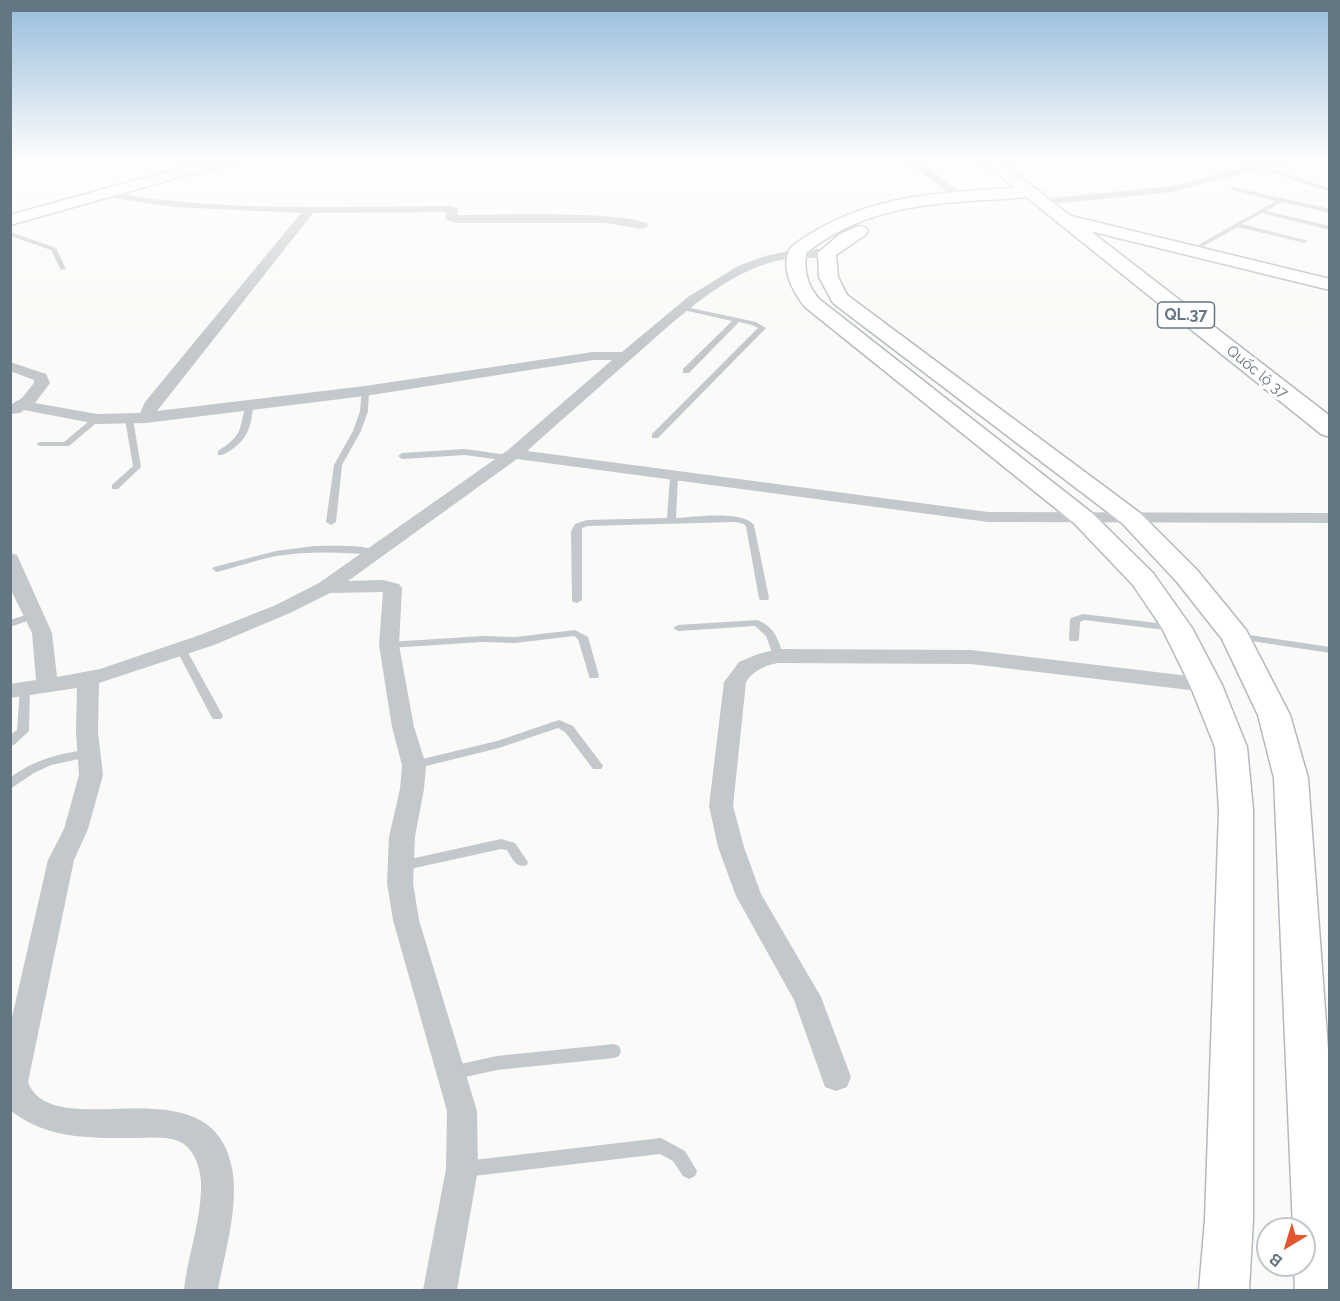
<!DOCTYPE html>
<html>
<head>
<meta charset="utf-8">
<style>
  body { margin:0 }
  #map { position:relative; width:1340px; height:1301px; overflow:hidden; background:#fafaf8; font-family:Raleway,sans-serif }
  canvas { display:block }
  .frame { position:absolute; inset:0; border:12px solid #657683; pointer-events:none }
  .north { position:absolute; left:1256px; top:1217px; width:60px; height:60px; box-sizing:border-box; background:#fff; border:2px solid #c1c8cd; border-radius:50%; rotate:218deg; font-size:16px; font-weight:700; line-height:24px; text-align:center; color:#657683 }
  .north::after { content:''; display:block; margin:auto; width:21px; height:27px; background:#e4572e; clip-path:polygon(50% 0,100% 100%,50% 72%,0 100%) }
</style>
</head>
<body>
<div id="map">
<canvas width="1340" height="1301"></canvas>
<div class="frame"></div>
<div class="north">B</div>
</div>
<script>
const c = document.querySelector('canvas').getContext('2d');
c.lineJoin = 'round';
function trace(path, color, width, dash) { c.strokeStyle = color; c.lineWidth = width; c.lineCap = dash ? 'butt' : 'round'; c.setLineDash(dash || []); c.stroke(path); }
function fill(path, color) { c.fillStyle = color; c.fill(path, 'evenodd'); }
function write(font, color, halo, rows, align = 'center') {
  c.font = font + ' Raleway,sans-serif'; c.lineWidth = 6; c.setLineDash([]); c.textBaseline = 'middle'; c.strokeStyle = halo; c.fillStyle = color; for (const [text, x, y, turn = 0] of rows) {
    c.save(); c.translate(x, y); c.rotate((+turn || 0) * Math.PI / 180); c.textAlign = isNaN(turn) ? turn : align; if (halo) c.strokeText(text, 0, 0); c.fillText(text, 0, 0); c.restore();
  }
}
const lane = new Path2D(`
  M1259,166L1330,188V192L1259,168Z
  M1233,187L1330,209V213L1282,202L1266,211L1330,226V230L1262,213L1242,224L1308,241L1305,243L1238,227L1193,252H1189V250L1276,201L1231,190L1230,189Z
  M10,232L56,248L66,269L61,270L51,250L10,236Z
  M681,306L756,322L766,328L658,438H652V434L758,328L752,325L739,322L689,373H683V369L732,321L679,309V307Z
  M362,389H365L369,391L368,411L361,431L342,465L336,522L331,525L326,522L334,465L353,431L360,411Z
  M246,405H252L253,407C251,426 248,439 231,450C226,453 224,455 218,455V451C244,434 238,431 246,405Z
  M94,417H100L101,419L69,446H40L36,444L40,442H64Z
  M126,417H132L133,419L141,467L118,489H112V485L133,466L125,419Z
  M465,449L508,455L512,458L508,461L465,455L402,459L398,456L402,453Z
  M674,474L678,477L676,518C695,517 742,510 754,525L769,598L768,600H760L759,598L746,527L744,524L736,522L588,526L582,528V600L577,603L573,602L572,600L571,531L575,524L587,520L667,518L670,477Z
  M314,546C330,546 367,544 380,552L375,555C342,552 309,551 276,556C256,560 237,567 217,572L212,569L214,567L276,551Z
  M32,613L36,614L37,616L36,618L10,627V620Z
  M1083,614L1173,625L1178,628L1173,631L1084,620L1080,622L1079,639L1078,641H1070L1069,639L1070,620L1071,618Z
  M757,620C774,626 779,640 783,656L782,658H774L766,636L755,626L678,631L673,628L678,625Z
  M575,630L588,637L599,676L598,678H590L589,676L578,639L574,636L515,643L483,642L389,648L384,645L389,642L483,636L515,637Z
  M1236,633L1330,647V653L1232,638L1231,636Z
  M181,646L186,649L223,716L221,719H213L211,716L176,649Z
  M25,684L30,688L29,731L14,745L10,746V735L17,730L20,688Z
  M559,720L573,726L601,763L603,766L601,769H593L565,732L558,728L499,748L414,769L410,768L408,765L410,762L497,741Z
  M89,749L93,750L95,753L93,756L51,765L34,773L10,789V778C34,759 60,754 89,749Z
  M501,839L515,843L528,862L527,865C516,869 512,858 507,850L501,849L401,871L396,869L395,866L396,863L401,861Z
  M614,1044L619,1046L621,1051L619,1056L614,1058L497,1070L451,1080L446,1078L443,1073L446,1068L451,1066L497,1056Z
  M661,1138L685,1151L697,1171L695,1176L689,1179L683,1176L673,1161L660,1154L465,1177L459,1174L457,1169L459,1164L465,1161Z`);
const street = new Path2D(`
  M905,159H916L966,197L964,199H956Z
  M1280,159H1296L1172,192L1043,205L1037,202L1043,199L1172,186Z
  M103,191C216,212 334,207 449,206L458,208V215C489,215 632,210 649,225L643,229L605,223H457L447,220L445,218L447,212L313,213L157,411L365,386L593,352H622L688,297L738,266L765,256L797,249H827L833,253L831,256C812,260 792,256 772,262C717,278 673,323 630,360C596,390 561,420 527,451L988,512L1330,513V523L988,522L517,459L348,581L383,580L399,584L402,588L399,645L414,727L426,765L424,789L415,837L413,883L419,920L477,1111L478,1169L457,1290H423L446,1169L447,1111L393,920L387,883L389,837L400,789L402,765L392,727L379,645L383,592L330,593L290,613L214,645L99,683L98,732L103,775L88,829L74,860L28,1082C53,1148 211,1058 232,1168C239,1208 225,1251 218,1290H184C188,1254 202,1219 201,1182C200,1167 194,1147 178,1141C166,1136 149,1138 137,1138C92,1138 47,1140 10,1110V1026L48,860L64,829L79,775L76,732L77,688L10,698V684L36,680L32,633L10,588V553L17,555L52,633L57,677L100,669L200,635L276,605L319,583L508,450L612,360H593L365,396L146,423L97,424L24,410L20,413L10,414V405L22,398L34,383V380L10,371V362L46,374L50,383L35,403L97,414L140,413L145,402L301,213L173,207L99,196V192Z
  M778,649L971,650L1206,678L1214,680L1217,685L1214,690L1206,692L971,664L778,663C765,665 753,671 746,682L733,806L744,847L761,894L821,997L851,1077L847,1087L836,1091L825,1087L794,1000L736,896L718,847L709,806L724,682L739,662L758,654Z`);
const secondary = new Path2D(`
  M213,159H236L234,162L10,225V215Z
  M1029,187L1035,189L1037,192L1035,195C1014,200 991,199 970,201C908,205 856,214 806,253C804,271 807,285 819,299L1092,513L1153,573L1192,628L1222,685L1247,747L1253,810V1220L1249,1290H1199L1205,1220L1219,810L1215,747L1190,685L1162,628L1133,585L1074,523L805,307C793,292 779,267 791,247C865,192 941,193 1029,187Z
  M1067,215L1330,279V290L1061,224L1059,220Z
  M859,226L865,227L868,231L865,235L836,255L838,277L847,295L1140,513L1197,570L1246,630L1290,715L1308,778L1330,1077V1290H1295L1294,1265H1304V1229H1293L1274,778L1258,715L1222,639L1177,582L1122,523L833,303L819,277L818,253L840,234Z`);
const highway = new Path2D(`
  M979,159H997L1330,416V437L1321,434Z`);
const farStreetnames = [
  ["Quốc lộ 37",1257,372,39]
];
const shields = [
  [1186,315,57]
];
const shieldNames = [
  ["QL.37",1186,315]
];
trace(secondary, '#b3babf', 3);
trace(highway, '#b4b9bd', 3);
fill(lane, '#c3c8cc');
fill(street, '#c3c8cc');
fill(secondary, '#fff');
fill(highway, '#fff');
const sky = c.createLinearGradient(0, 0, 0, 341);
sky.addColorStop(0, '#96bcdc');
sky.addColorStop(0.47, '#fdfdfc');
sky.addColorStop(1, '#fdfdfc00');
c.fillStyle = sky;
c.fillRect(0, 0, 1340, 341);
write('15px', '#657683', '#fff', farStreetnames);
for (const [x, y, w] of shields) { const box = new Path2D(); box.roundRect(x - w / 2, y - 13, w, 26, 4.5); c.fillStyle = '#fff'; c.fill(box); trace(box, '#657683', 1.5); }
write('bold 16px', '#657683', null, shieldNames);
</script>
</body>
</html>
